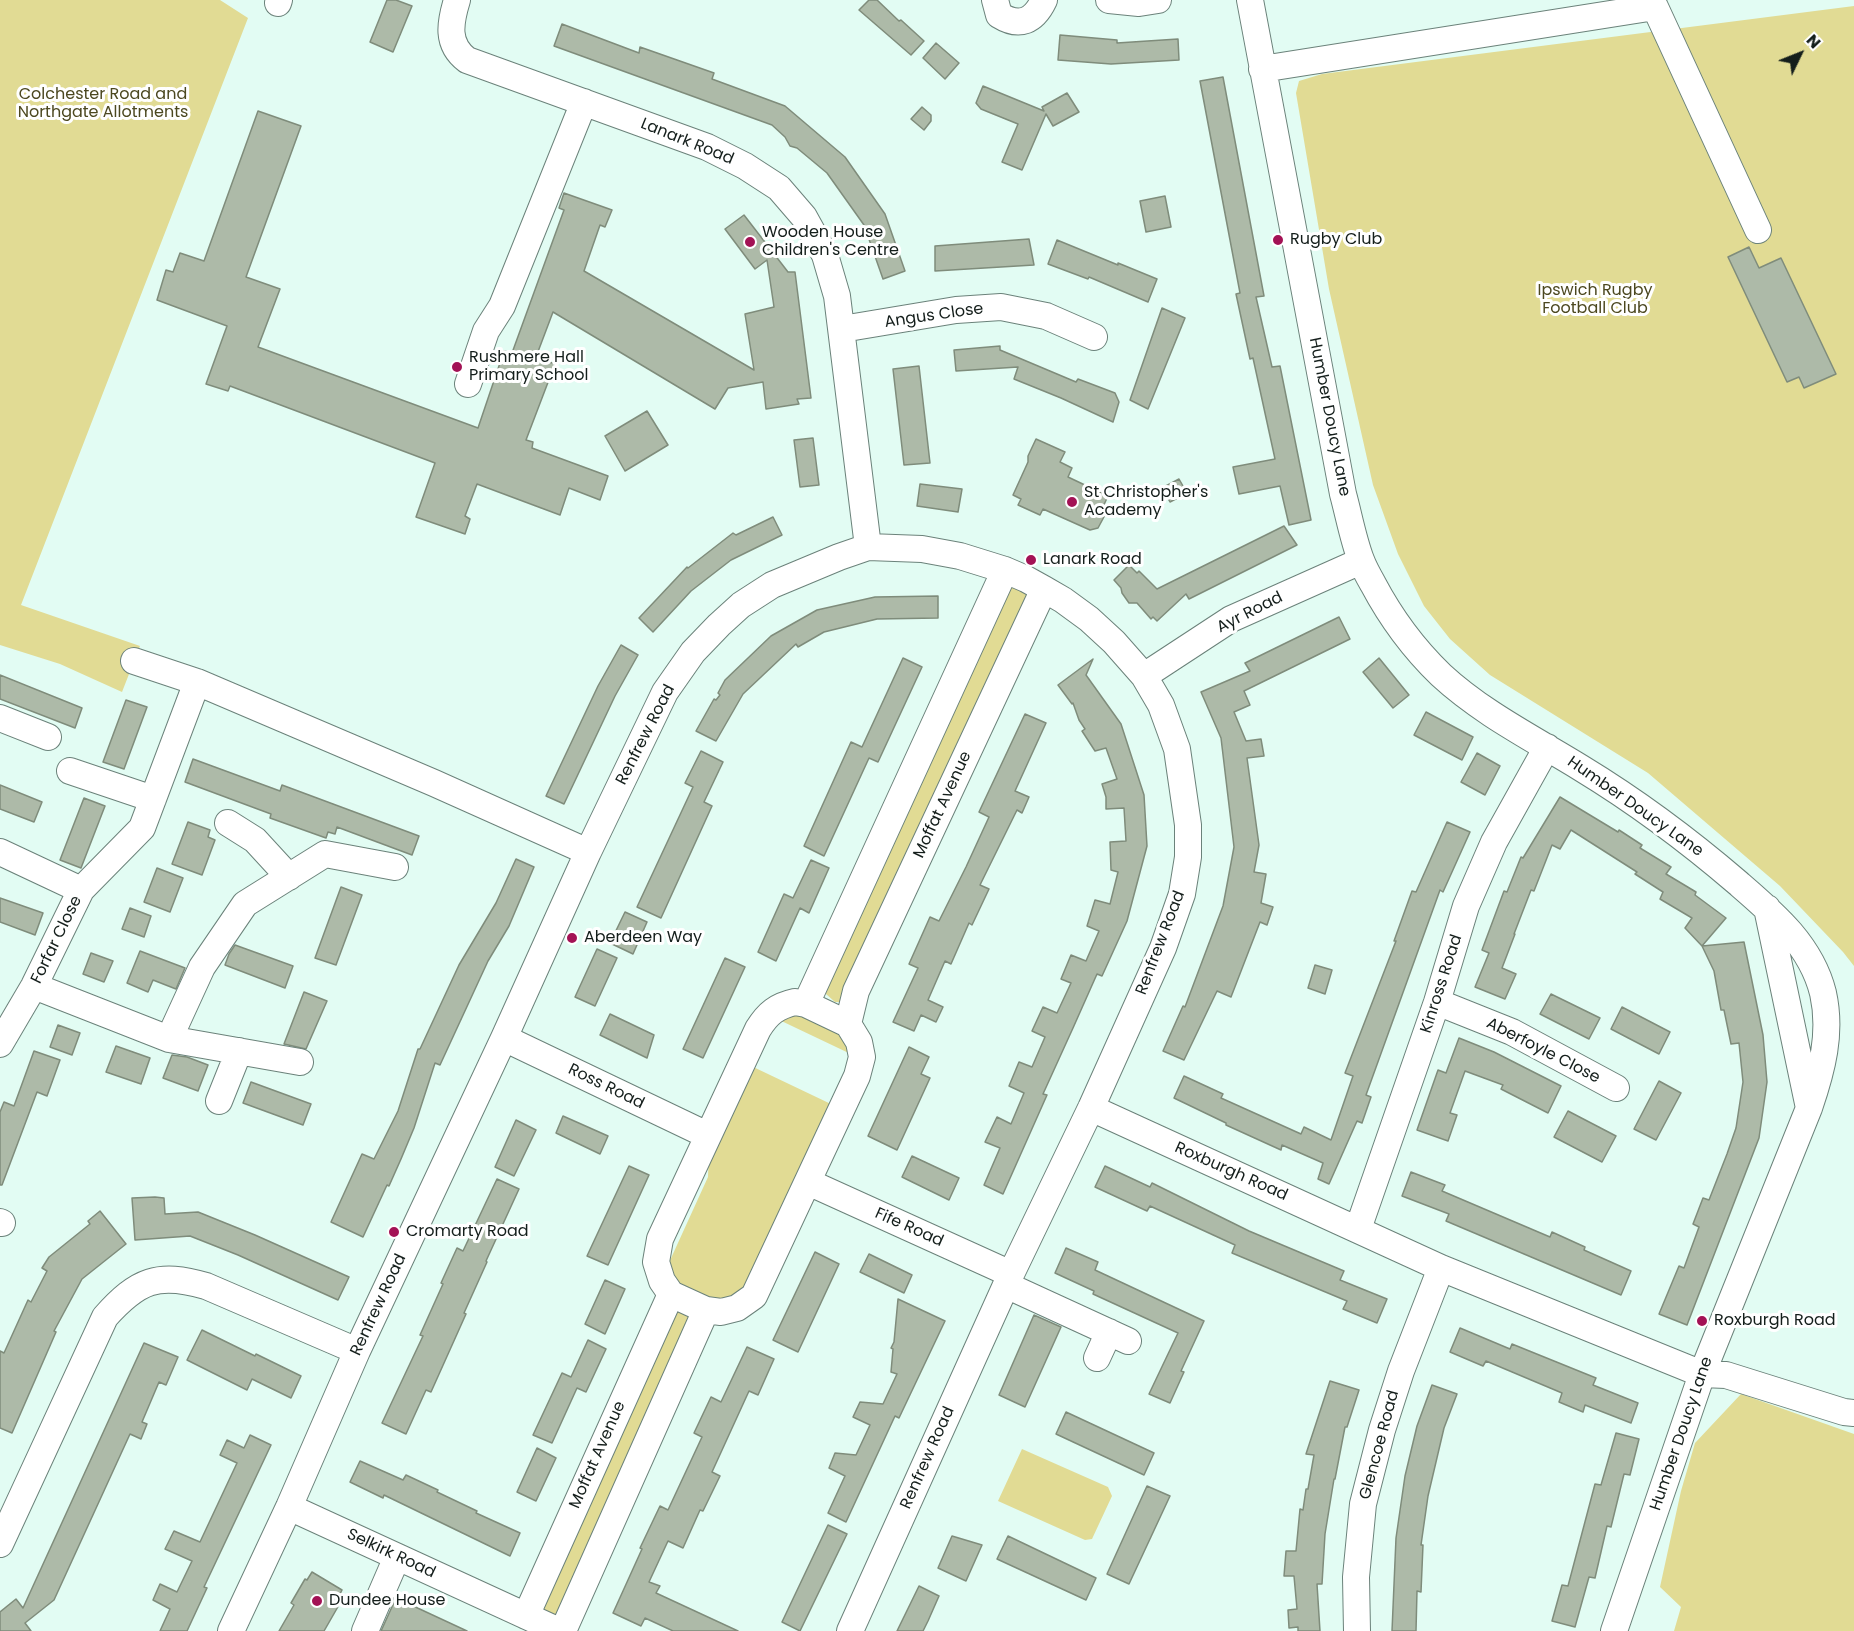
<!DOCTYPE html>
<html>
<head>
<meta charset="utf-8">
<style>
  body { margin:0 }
  #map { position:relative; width:1854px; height:1631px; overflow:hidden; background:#e2fcf3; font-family:Poppins,sans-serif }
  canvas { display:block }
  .north { position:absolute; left:1770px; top:24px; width:60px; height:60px; -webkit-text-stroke:4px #fff; paint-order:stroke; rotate:47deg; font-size:16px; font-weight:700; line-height:24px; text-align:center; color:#141e1b }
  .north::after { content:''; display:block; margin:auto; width:21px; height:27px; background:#141e1b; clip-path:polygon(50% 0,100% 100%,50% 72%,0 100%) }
</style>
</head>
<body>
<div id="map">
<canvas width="1854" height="1631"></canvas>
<div class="north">N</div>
</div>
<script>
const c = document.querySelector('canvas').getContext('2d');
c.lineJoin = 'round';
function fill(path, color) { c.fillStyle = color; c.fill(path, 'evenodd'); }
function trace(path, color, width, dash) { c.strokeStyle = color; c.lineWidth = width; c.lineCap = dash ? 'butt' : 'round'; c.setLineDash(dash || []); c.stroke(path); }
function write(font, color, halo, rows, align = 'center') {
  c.font = font + ' Poppins,sans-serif'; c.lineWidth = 6; c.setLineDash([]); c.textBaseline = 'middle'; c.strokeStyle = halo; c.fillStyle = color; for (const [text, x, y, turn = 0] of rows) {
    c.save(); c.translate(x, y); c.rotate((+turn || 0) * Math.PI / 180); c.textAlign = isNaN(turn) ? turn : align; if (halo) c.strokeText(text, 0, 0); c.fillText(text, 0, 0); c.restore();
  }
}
const green = new Path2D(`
  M0,0H220L248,18L21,605L140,646L122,692L60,664L0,645Z
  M1854,6V966L1843,952L1780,886L1648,773L1490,675L1450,639L1424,606L1398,554L1373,485L1329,289L1296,93L1299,81L1322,74Z
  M1011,586L1028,593L840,1002H835L826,994V989Z
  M791,1010L846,1032L855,1056L773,1017Z
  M747,1064L833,1105L751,1289L721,1303C696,1293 682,1291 667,1267L708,1177L709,1148Z
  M677,1312H684L690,1316L558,1617L539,1612L673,1315Z
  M1741,1394L1854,1434V1631H1674L1681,1607L1660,1587L1681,1491L1695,1443Z
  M1022,1449L1108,1487L1112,1496L1092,1539L1085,1540L998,1501Z`);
const building = new Path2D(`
  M387,0H396L412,6L393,52L370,42Z
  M869,0H877L899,21L901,20L924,41L911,55L859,10Z
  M562,24L639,53L640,47L714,73L712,79L785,106L845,157L885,214L905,271L883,279L864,225L827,173L797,148L790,146L785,137L772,125L554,46Z
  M1060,35L1117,40V43L1178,39L1179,60L1111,64L1058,60Z
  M936,43L959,63L945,79L923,58Z
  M1223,77L1264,296L1256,297L1272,367L1280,366L1311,520L1289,525L1280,486L1239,494L1233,467L1275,459L1253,358L1250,359L1236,294L1240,293L1200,81Z
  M983,86L1044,111L1042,107L1067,93L1079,112L1053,126L1046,114L1022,170L1002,162L1018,124L981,109L976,103Z
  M922,107L931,115V121L924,130L911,119Z
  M258,111L301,126L246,277L280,289L258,347L478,428L504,351L512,353L564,210L559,208L564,193L612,210L605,227L600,225L584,271L754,370L745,314L774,307L767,260L755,269L725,229L744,215L788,272H795L811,398L797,399L799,404L766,409L763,382L728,388L715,409L553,312L536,357L555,364L526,440L533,442L532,448L608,476L600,500L569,488L560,515L477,484L465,516L470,519L465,534L416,517L435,463L230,386L228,391L206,384L227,326L157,300L166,270L173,272L180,253L204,261Z
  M1165,196L1171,227L1146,232L1140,201Z
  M1029,239L1034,265L935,271V246Z
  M1057,240L1118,265V263L1157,279L1148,302L1089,277L1088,279L1048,264Z
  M1749,247L1759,268L1781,258L1836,374L1804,388L1799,377L1787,382L1728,257Z
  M1162,308L1185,318L1148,409L1130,400Z
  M1000,346V350L1076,382L1078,379L1115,393L1119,402L1113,422L1061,398L1014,379L1018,367L956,371L954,350Z
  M919,366L930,463L904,465L893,369Z
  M647,411L668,445L625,471L605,436Z
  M813,438L819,485L800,487L794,440Z
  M1036,439L1065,452L1060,462L1072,468L1068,477L1108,496L1102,509L1105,515L1098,528L1090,530L1043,509L1040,515L1018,505L1021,499L1013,495L1028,462V456Z
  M1179,479L1187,493L1170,502L1162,488Z
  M920,484L962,489L958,512L917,506Z
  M773,517L782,535L731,560L691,591L653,632L639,618L687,567L688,568L733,533L736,535Z
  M1284,526L1297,545L1189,599L1186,594L1157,621L1153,617L1151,619L1137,603H1129L1122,593L1121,588L1114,580L1129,565L1137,573L1139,571L1157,589Z
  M938,596V618L877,619L824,632L798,647L796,644L743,694L716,741L696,731L714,699L716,700L720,695L718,693L725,680L771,636L817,610L875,597Z
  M1339,617L1350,639L1244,691L1250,705L1234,712L1246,741L1261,739L1264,756L1247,758L1259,845L1254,872L1266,874L1261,903L1273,907L1267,925L1260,922L1231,997L1217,991L1184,1060L1163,1051L1183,1006L1185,1007L1223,906L1234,847L1221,738L1201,692L1250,671L1245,663Z
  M621,645L638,655L615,696L564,804L546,796L598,686Z
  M903,658L922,667L878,762L869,758L824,856L804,846L851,742L862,747Z
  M1379,658L1409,695L1393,708L1363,672Z
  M1093,659L1086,675L1121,724L1144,795L1147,846L1127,921L1102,976L1097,974L1073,1028L1043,1094L1047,1095L1003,1194L984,1185L1000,1148L985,1142L997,1117L1011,1124L1024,1093L1009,1086L1019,1062L1032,1067L1045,1037L1032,1031L1043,1007L1057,1013L1071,983L1061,979L1071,955L1086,961L1099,931L1087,926L1095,900L1110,904L1118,872L1111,870L1110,842L1126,841L1124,808L1106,809V797L1102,784L1117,779L1106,748L1095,751L1082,731L1085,729L1079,720L1073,703L1072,704L1058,685Z
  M0,675L82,708L75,728L0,699Z
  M126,700L147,707L124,769L103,762Z
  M1426,712L1473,737L1462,760L1414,735Z
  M1025,714L1046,723L1015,791L1029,797L1022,813L1017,810L980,885L989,889L972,925L969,923L951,964L945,961L928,1000L943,1007L936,1022L921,1015L914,1031L893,1022L918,968L909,964L930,917L939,921L966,867L989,817L979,812Z
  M701,751L723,762L704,802L712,806L661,918L637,907L693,787L685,783Z
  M1477,753L1500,766L1485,795L1461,782Z
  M193,759L280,791L282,785L419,836L412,855L337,827L335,834L328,832L326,838L270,818L271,814L185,782Z
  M0,785L42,802L34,822L0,809Z
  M1560,797L1618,832L1619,830L1642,845L1640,848L1671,867L1666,874L1696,892L1695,895L1726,918L1702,946L1685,928L1692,918L1660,899L1663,892L1635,874L1637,872L1571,830L1560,849L1552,845L1534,891L1531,890L1514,934H1515L1502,968L1516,974L1505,999L1475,987L1489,953L1482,950L1504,891L1507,892L1521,857L1523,858Z
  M84,798L105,806L81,868L60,860Z
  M188,822L210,830L208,837L215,840L202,875L172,864Z
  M1447,822L1470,832L1443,892L1440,890L1366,1095L1371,1097L1362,1123L1357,1121L1329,1184L1318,1179L1323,1163L1282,1145L1281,1150L1226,1125V1123L1174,1098L1184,1076L1223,1094L1221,1098L1301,1134L1304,1127L1331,1140L1353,1076L1345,1073L1396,941H1394L1412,891L1416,892Z
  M516,859L534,867L509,926L488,961L440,1065L435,1063L414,1128L401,1159L389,1186L387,1185L363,1237L331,1222L362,1154L374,1159L398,1111L418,1049H420L459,965L496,903Z
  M811,860L829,868L809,913L800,908L776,961L758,952L784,894L793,898Z
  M157,868L183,878L170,912L144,902Z
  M341,887L362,895L336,965L315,958Z
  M0,898L43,913L35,935L0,922Z
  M130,908L151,916L144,937L122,929Z
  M625,912L647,922L633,954L610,943Z
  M1744,942L1763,1035L1767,1082L1759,1138L1687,1325L1659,1314L1679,1266L1684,1268L1699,1227L1693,1224L1703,1198L1709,1200L1727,1154L1736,1128L1743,1082L1739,1043L1731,1044L1724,1010H1721L1714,971L1702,946Z
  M235,945L293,966L285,988L225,965L229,954Z
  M597,949L617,958L595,1006L575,997Z
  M140,951L185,968L176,989L153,980L148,992L127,983Z
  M91,953L113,961L104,982L83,974Z
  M725,958L745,967L703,1058L683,1049Z
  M1315,965L1332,970L1325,994L1308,988Z
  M304,992L327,1001L306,1049L284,1044Z
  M1551,994L1600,1018L1589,1039L1540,1014Z
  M1622,1007L1670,1032L1659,1054L1611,1029Z
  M610,1014L654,1035L647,1058L600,1035Z
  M58,1025L80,1033L72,1055L50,1047Z
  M1459,1038L1494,1052L1561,1086L1548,1113L1501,1089L1503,1085L1465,1071L1450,1113L1457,1115L1448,1141L1417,1130L1438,1070L1446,1073Z
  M116,1046L150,1058L141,1084L106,1072Z
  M909,1047L929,1057L921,1074L930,1078L897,1150L868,1136Z
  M34,1051L60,1060L47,1096L37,1092L2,1185H0V1112L4,1102L14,1106Z
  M172,1055L187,1057L208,1065L198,1091L163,1078Z
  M1659,1081L1681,1093L1656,1140L1634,1129Z
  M251,1082L311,1104L303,1125L243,1103Z
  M1568,1111L1616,1136L1602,1162L1554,1137Z
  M563,1116L608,1136L600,1154L556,1133Z
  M516,1120L536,1130L514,1176L495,1167Z
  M912,1156L959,1178L949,1200L902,1177Z
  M629,1166L649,1175L608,1265L587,1256Z
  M1105,1166L1150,1187L1152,1183L1249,1231L1344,1271L1340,1280L1387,1299L1377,1323L1343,1309L1347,1301L1232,1253L1235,1245L1150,1206L1147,1211L1095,1187Z
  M1411,1172L1445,1185L1442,1191L1550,1237L1552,1232L1585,1247L1584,1250L1631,1271L1621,1295L1446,1221L1449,1214L1402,1196Z
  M497,1179L519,1189L486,1261L487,1262L464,1313L466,1314L431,1392L426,1390L406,1434L382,1423L423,1336L420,1335L443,1284L441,1283L457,1248L463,1251Z
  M155,1197L164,1198L165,1214L198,1212L255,1235L349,1277L338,1300L238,1255L190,1236L135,1240L132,1198Z
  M100,1211L126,1244L82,1279L54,1331L56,1332L12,1433L0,1428V1351L4,1353L28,1300L31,1302L47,1271L42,1268L49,1257L90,1224L88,1221Z
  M1066,1248L1098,1262L1095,1270L1204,1321L1181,1371L1184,1372L1170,1403L1149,1394L1178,1333L1093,1294L1094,1291L1055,1273Z
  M815,1252L839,1264L798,1352L773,1340Z
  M869,1254L912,1275L904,1293L860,1272Z
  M605,1280L625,1289L605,1334L585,1324Z
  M898,1299L945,1321L899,1418L895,1416L846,1522L828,1513L845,1476L829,1468L835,1453L856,1455L870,1425L853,1417L860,1402L883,1404L897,1374L891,1372L893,1349L891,1348L894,1342Z
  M1034,1315L1061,1327L1025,1407L999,1395Z
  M1460,1328L1510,1349L1512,1344L1596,1378L1593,1385L1638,1403L1631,1423L1585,1405L1583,1412L1559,1402L1562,1393L1486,1361L1483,1366L1450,1352Z
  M202,1330L255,1356L256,1354L301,1376L291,1398L252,1379L247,1390L187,1360Z
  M588,1340L606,1349L586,1392L577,1388L552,1443L533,1435L562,1373L571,1377Z
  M144,1343L178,1357L166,1385L159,1382L142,1422L147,1424L141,1439L130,1434L54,1600L25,1623L31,1631H0V1612L16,1599L23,1608Z
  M747,1347L774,1359L758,1395L749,1391L712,1472L720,1476L703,1511L700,1510L683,1548L668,1541L649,1582L660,1586L656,1593L738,1631H673L645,1618L641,1626L613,1613L642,1549L640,1548L660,1506L668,1510L702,1437L694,1433L711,1397L721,1402Z
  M1330,1381L1359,1390L1347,1427H1345L1335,1479H1334L1325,1534L1322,1584H1317L1320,1631H1298V1627L1289,1628L1288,1610L1297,1609L1294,1576H1284L1286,1551H1296L1300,1509L1303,1510L1306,1489H1308L1314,1455L1306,1454Z
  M1432,1385L1457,1394L1444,1428L1428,1496L1421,1545H1423L1421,1592L1417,1591L1416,1631H1392L1396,1538L1405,1476L1417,1426Z
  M1066,1412L1154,1453L1144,1475L1056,1434Z
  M1616,1433L1639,1439L1630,1475L1624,1474L1611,1527L1607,1526L1595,1578L1589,1577L1575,1627L1552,1621L1562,1585L1568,1586L1595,1484L1601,1485Z
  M250,1435L271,1445L204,1587L207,1588L187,1631H160L170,1609L153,1600L156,1593L160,1584L177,1592L192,1561L165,1549L174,1531L200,1542L237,1463L220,1455L227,1440L244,1448Z
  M537,1448L556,1458L536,1501L517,1492Z
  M360,1461L403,1480L406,1475L438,1490L437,1492L477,1511L476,1513L520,1533L510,1556L384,1495L383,1498L350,1482Z
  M1147,1486L1170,1496L1129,1584L1107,1574Z
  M828,1525L847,1534L800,1631L782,1622Z
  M952,1536L982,1545L966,1581L938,1568Z
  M1008,1536L1096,1578L1086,1600L997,1559Z
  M312,1572L342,1590L339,1596L343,1598L324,1631H279L294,1605L291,1603L305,1579L307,1580Z
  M919,1586L939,1596L928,1621L923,1631H897Z
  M396,1598L467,1631H381Z`);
const minor = new Path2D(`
  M457,0C450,23 446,44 467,60L707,147L745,166L779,188L804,217L825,255L837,296L868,547
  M995,0L999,15C1020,28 1034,21 1044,0
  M1109,0L1139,3L1158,0
  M1250,0L1343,494C1349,516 1353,539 1361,560C1364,568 1369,577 1373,584C1391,618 1413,648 1441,675C1482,713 1534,739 1581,768C1637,802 1689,841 1738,883C1774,914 1811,945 1823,993C1832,1033 1822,1070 1809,1108L1702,1374L1614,1631
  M278,3L279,0
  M1262,69L1655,7L1758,230
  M842,329L956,310L1001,307L1046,316L1094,337
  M468,384L486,331L502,306L584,102
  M134,661L197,682L434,783L588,852
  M1144,676L1231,619L1361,561
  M0,718L48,737
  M70,771L153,799
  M228,823L255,840L289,877
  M0,852L81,890
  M1767,908L1809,1108
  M34,986L169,1039L300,1062
  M795,1002L806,1004L848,1024L859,1042L862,1057L857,1076L754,1296L737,1308L721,1312L706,1310L671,1294L662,1281L656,1262L660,1239L758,1029C768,1013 777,1006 795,1002Z
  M1437,1002L1512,1032L1616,1088
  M806,1004L1005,570
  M848,1024L856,991L1044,589
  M504,1038L707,1135
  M169,1039L202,967L245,904L325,854L395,867
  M0,1044L34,986L81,890L142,828L197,682
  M219,1101L239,1051
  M1091,1108L1441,1268L1702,1374L1726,1375L1844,1412L1854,1413
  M808,1182L1011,1274
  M0,1222L2,1223
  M1358,1229L1437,1002L1466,906L1494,842L1547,747
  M1006,1285L1128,1341
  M1097,1358L1109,1332
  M289,1507L559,1631
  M0,1544L105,1317C138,1280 158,1272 206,1286L357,1351
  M526,1616L671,1294
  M231,1631L289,1507L357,1351L504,1038L588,852L665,692L693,652L719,625L741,605L772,585L839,557L868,547L922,549L960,556L1005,570L1026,579L1044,589L1063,600L1089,619L1114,642L1144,676L1161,705L1177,749L1188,825V857L1182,894L1163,948L1091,1108L1011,1274L850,1631
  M365,1631L397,1557
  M563,1631L706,1310
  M1357,1631L1356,1577L1363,1504L1382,1430L1401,1371L1441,1268`);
const markers = [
  [1278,240,6,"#a31255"],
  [750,242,6,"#a31255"],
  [457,367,6,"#a31255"],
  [1072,502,6,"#a31255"],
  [1031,560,6,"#a31255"],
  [572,938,6,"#a31255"],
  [394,1232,6,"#a31255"],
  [1702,1321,6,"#a31255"],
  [317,1601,6,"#a31255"]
];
const parkNames = [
  ["Colchester Road and",103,95],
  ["Northgate Allotments",103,113],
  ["Ipswich Rugby",1595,291],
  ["Football Club",1595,309]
];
const streetNames = [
  ["Lanark Road",687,142,22],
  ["Angus Close",934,316,-8],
  ["Humber Doucy Lane",1329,417,79],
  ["Ayr Road",1250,613,-27],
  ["Renfrew Road",646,735,-63],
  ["Moffat Avenue",943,805,-65],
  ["Humber Doucy Lane",1635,807,35],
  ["Forfar Close",57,940,-64],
  ["Renfrew Road",1161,943,-69],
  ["Kinross Road",1442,984,-72],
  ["Aberfoyle Close",1543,1051,27],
  ["Ross Road",606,1087,26],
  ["Roxburgh Road",1231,1172,24],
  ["Fife Road",909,1228,24],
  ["Renfrew Road",379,1305,-65],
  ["Humber Doucy Lane",1682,1434,-71],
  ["Glencoe Road",1380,1445,-75],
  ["Moffat Avenue",598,1455,-66],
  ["Renfrew Road",928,1458,-66],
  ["Selkirk Road",391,1554,25]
];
const poiNames = [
  ["Wooden House",762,233],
  ["Children's Centre",762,251],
  ["Rugby Club",1290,240],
  ["Rushmere Hall",469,358],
  ["Primary School",469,376],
  ["St Christopher's",1084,493],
  ["Academy",1084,511],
  ["Lanark Road",1043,560],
  ["Aberdeen Way",584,938],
  ["Cromarty Road",406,1232],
  ["Roxburgh Road",1714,1321],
  ["Dundee House",329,1601]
];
fill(green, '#e1db94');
fill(building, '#adbaa8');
trace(building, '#7f8c7b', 1.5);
trace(minor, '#6b827a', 28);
trace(minor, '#fff', 26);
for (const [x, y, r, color] of markers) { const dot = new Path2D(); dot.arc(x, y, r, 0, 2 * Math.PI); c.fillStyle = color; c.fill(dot); trace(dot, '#fff', 2); }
write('16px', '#4c4820', '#fff', parkNames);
write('16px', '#141e1b', '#fff', streetNames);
write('16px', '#141e1b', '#fff', poiNames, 'left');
</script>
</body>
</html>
